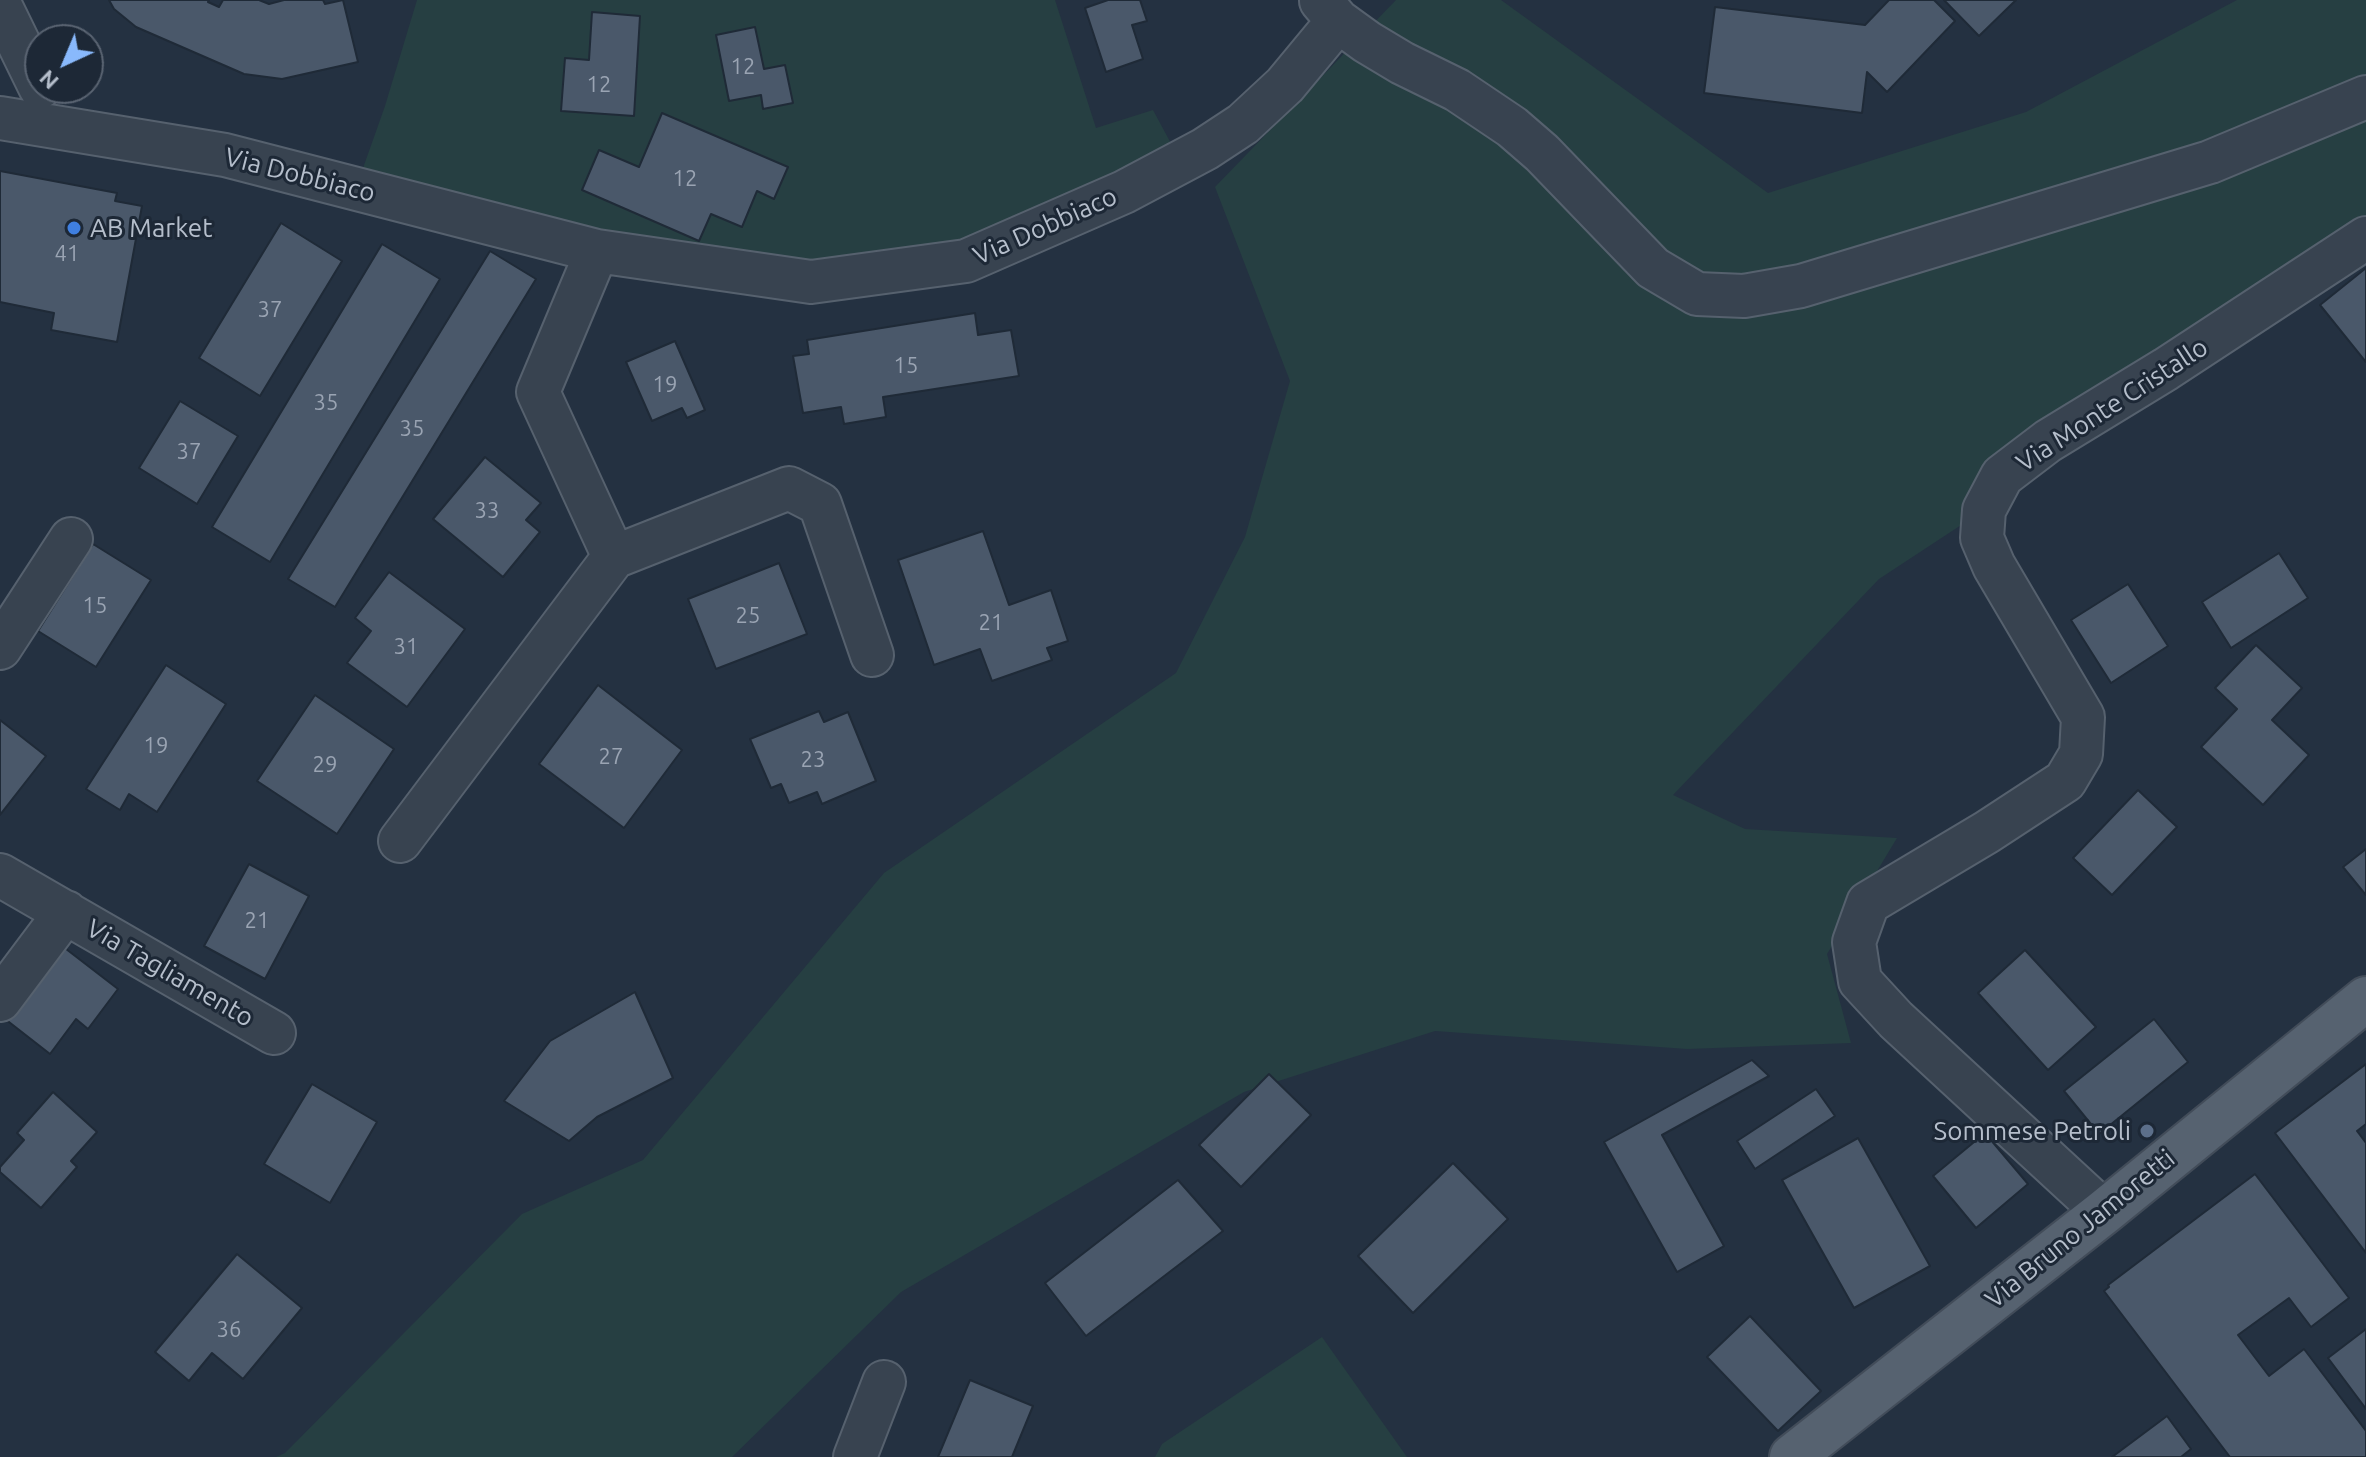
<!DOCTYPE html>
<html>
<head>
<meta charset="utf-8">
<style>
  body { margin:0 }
  #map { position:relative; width:2366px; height:1457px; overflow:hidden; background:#243141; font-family:Ubuntu,sans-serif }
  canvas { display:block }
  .north { position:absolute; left:24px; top:24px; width:80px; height:80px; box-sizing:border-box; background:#1d2836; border:2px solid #5a6472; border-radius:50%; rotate:224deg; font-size:22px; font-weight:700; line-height:32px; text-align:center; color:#b5becb }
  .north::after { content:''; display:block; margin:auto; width:28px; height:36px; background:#89b9fc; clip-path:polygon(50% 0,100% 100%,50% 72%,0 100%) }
</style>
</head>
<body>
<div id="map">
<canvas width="2366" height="1457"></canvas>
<div class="north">N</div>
</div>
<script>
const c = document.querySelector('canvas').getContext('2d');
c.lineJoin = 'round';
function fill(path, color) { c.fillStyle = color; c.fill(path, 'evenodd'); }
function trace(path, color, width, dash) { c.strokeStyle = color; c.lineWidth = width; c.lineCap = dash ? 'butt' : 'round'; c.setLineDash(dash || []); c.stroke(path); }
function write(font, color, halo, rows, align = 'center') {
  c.font = font + ' Ubuntu,sans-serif'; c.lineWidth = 6; c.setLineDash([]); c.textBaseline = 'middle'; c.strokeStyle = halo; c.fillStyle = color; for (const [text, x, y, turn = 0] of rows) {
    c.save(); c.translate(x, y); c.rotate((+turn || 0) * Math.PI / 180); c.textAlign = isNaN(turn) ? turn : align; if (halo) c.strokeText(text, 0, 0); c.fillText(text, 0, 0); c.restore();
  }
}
const green = new Path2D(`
  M417,0H1055L1096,128L1153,110L1174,149L1020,227L915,252L812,271L357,185L385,106Z
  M1396,0H1501L1768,193L2026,112L2237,0H2366V255L2188,376L1879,579L1673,795L1745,829L1897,838L1827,954L1851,1043L1687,1049L1435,1031L1244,1092L901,1292L732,1457H276L285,1453L522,1214L643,1160L884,873L1176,673L1245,537L1290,381L1215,187Z
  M1322,1337L1407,1457H1155L1162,1444Z`);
const building = new Path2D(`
  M109,0H209L208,2L219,7L223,0H259L269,4L284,0H323L325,4L343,0L358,62L282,79L244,74L136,27L114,9Z
  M1108,0H1140L1147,21L1132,25L1143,59L1106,72L1085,8Z
  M1889,0H1934L1955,21L1887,92L1867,72L1862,113L1704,93L1715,7L1865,25Z
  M1944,0H2016L1979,36Z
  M592,12L640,16L634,116L561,111L565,58L589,60Z
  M755,27L764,69L785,65L793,103L763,109L761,95L729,101L716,35Z
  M662,113L788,167L774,199L757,191L742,227L711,214L699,241L582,190L599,150L639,167Z
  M0,171L117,193L115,201L142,206L117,342L51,330L54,313L0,302Z
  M281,223L342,261L260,396L199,358Z
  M382,244L440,279L270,562L212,527Z
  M490,251L536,279L335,607L288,579Z
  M2366,268V362L2320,305Z
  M975,313L978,335L1011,330L1019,376L883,397L886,417L844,424L841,407L803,413L793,356L809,354L807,340Z
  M675,341L705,410L687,418L682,408L652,421L626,362Z
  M180,401L238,436L197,504L139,468Z
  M485,457L541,503L526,520L540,532L503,577L433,519Z
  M983,531L1009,605L1051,590L1068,641L1047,648L1052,660L992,681L980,649L934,665L898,560Z
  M93,544L151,580L96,667L38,631Z
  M2279,553L2308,598L2231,648L2202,602Z
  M779,563L807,634L716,669L688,599Z
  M389,572L465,629L407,707L347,663L371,631L355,618Z
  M2128,584L2168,646L2111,683L2071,620Z
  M2256,645L2302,688L2272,720L2309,755L2263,805L2201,747L2237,709L2215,688Z
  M166,665L226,704L157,812L129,794L120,810L86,789Z
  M598,685L682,750L624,828L539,764Z
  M315,695L394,749L337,834L257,781Z
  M819,711L824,722L848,712L876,781L822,804L817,792L789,803L781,784L771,788L750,739Z
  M0,720L46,756L0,815Z
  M2138,790L2177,827L2112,895L2073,858Z
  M2366,849V895L2343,867Z
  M249,864L309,896L265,979L204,946Z
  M57,942L118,989L88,1029L76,1019L50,1054L0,1015Z
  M2025,950L2096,1027L2048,1070L1978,993Z
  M635,992L673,1078L597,1117L569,1141L504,1101L550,1041Z
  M2154,1019L2188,1062L2099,1134L2064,1091Z
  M1752,1060L1769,1076L1662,1135L1724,1246L1677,1272L1604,1142Z
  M2366,1064V1124L2357,1131L2366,1143V1253L2275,1133Z
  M1269,1074L1311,1115L1241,1187L1199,1145Z
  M312,1084L377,1122L330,1203L264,1164Z
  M1816,1089L1835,1116L1755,1169L1737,1141Z
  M53,1092L97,1132L71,1161L77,1167L41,1208L0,1172V1167L24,1140L17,1133Z
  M1985,1133L2028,1184L1976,1228L1933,1176Z
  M1858,1138L1930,1266L1854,1308L1782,1180Z
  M1453,1163L1508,1219L1413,1313L1358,1256Z
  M2255,1174L2349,1298L2311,1327L2289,1298L2238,1335L2269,1376L2304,1349L2366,1431V1457H2230L2104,1291L2109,1287L2108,1285Z
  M1178,1180L1223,1231L1086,1336L1045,1283Z
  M237,1254L302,1308L243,1379L212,1353L189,1381L155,1352Z
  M1750,1316L1821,1391L1778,1431L1707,1357Z
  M2366,1329V1409L2328,1358Z
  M970,1380L1033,1406L1012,1457H938Z
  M2167,1416L2191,1449L2181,1457H2112Z`);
const minor = new Path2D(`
  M1321,1L1338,21L1367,42L1402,63L1457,90L1512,127L1542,153L1653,268L1697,294L1744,296L1801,286L2210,162L2366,97
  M0,5L40,87
  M0,118L225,155L597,251L811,282L966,261L1124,192L1205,149L1243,124L1285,85L1338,21
  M597,251L538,392L614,557
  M0,648L71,539
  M400,841L614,557L789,488L820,504L872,655
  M0,875L274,1033
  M0,1000L66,912
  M2104,1212L1896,1020L1860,981L1854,942L1868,903L1987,832L2065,781L2081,754L2083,717L1994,566L1982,538L1984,510L2002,476L2048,441L2166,369L2366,238
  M855,1457L884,1382`);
const primary = new Path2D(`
  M1792,1457L2104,1212L2366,999`);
const markers = [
  [74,228,8,"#3f7fe0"],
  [2147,1131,8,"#5c6f8a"]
];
const numberNames = [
  ["12",743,67],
  ["12",599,85],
  ["12",685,179],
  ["41",67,254],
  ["37",270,310],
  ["15",906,366],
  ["19",665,385],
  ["35",326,403],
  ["35",412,429],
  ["37",189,452],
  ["33",487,511],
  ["15",95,606],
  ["25",748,616],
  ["21",991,623],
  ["31",406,647],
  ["19",156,746],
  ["27",611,757],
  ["23",813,760],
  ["29",325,765],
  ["21",257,921],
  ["36",229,1330]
];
const streetNames = [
  ["Via Dobbiaco",300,175,14],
  ["Via Dobbiaco",1045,226,-24],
  ["Via Monte Cristallo",2112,405,-33],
  ["Via Tagliamento",170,973,30],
  ["Via Bruno Jamoretti",2080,1229,-39]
];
const poiNames = [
  ["AB Market",90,228],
  ["Sommese Petroli",2131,1131,"right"]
];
fill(green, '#263f42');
fill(building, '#4a586a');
trace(building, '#1f2a37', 2);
trace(minor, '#56616e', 46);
trace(primary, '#424c59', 48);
trace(minor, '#384350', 42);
trace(primary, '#566270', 44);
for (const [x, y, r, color] of markers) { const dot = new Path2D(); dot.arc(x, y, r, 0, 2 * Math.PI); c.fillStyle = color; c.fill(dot); trace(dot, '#1d2836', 3); }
write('22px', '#9aa4b3', null, numberNames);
write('26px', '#b5becb', '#1d2836', streetNames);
write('26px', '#b5becb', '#1d2836', poiNames, 'left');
</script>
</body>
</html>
